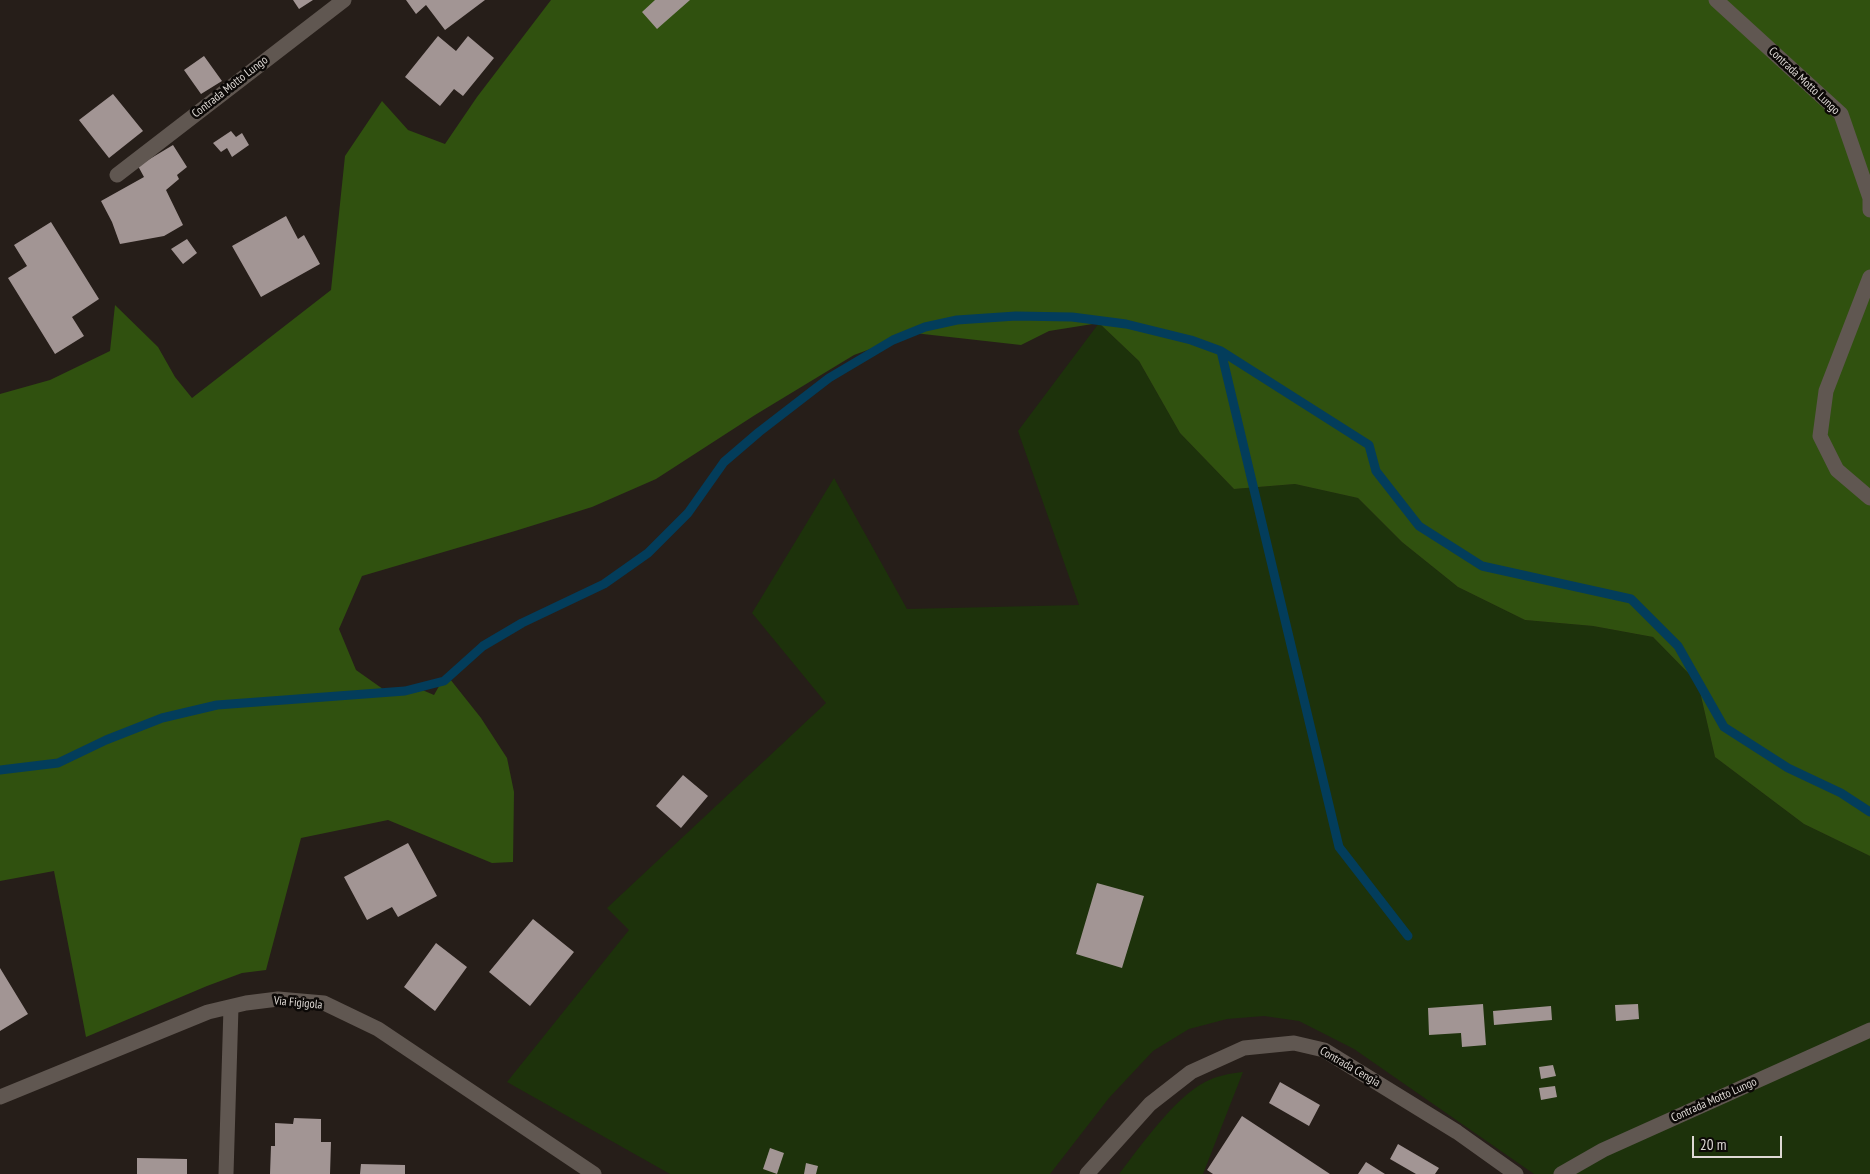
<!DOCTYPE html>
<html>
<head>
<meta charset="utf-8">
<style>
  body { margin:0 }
  #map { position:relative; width:1870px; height:1174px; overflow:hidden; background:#261e19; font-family:"PT Sans Narrow",sans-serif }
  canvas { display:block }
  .scale { position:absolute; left:1692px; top:1136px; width:90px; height:22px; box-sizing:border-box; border:2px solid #ded9d5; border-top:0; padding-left:6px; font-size:15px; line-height:18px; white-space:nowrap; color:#ded9d5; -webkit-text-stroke:4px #0c0907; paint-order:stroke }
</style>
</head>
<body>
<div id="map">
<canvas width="1870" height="1174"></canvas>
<div class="scale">20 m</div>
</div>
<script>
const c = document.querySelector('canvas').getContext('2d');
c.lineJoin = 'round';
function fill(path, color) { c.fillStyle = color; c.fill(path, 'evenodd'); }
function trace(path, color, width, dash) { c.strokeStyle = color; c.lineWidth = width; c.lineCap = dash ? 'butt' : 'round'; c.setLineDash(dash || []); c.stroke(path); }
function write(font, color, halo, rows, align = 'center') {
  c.font = font + ' "PT Sans Narrow",sans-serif'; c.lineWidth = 5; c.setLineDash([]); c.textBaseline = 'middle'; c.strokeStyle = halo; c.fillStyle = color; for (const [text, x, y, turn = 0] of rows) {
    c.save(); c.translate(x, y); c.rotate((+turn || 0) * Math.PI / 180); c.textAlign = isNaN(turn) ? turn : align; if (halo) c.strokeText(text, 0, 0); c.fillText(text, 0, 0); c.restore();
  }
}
const green = new Path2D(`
  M1099,323L1139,361L1180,433L1234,489L1295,484L1358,498L1402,542L1458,587L1525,620L1593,626L1653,637L1698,683L1715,757L1804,824L1870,856V1174H1534L1354,1049L1299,1021L1264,1016L1227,1019L1189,1029L1153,1051L1109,1098L1050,1174H670L507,1082L629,930L607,908L826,703L752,613L834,478L907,609L1079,605L1018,431Z
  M1243,1072L1203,1174H1119C1140,1147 1175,1097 1205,1082C1216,1076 1231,1073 1243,1072Z`);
const forest = new Path2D(`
  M551,0H1870V856L1804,824L1715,757L1698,683L1653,637L1593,626L1525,620L1458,587L1402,542L1358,498L1295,484L1234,489L1180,433L1139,361L1099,323L1049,331L1021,345L914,333L854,355L755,415L656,479L592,507L515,531L362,576L339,629L356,670L390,694L420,689L434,695L446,674L481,718L507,758L514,792L513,862L492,863L388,820L301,838L266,970L242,973L207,986L86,1037L54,871L0,881V394L50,380L110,351L115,305L158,347L175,377L192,398L331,290L345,156L382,101L408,130L445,144L477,97Z`);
const stream = new Path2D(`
  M1221,351L1339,847L1408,936
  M0,770L58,763L106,740L162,718L217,705L405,691L444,681L483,646L522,623L604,584L648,553L688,513L724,462L759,432L829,378L893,340L925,327L957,320L1016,316L1072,317L1126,324L1191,340L1221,351L1369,445L1376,471L1419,526L1482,566L1631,599L1678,646L1724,727L1788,768L1841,793L1870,812`);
const building = new Path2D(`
  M293,0H313L299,9Z
  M406,0H485L445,30L426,5L416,14Z
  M655,0H690L657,29L642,12Z
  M438,36L456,51L468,36L494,58L463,96L454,89L440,106L405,77Z
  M204,56L222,81L201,94L184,70Z
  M113,94L143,131L109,158L79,120Z
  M231,131L236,137L242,133L249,145L232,157L227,148L221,152L213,143Z
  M173,145L187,167L177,175L179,179L166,190L183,225L164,236L120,244L112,222L101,201L144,177L138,166Z
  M286,216L298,239L304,235L320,264L261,297L232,246Z
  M51,222L99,299L72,317L84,336L55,354L8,278L27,266L14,245Z
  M187,239L197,253L183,264L171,249Z
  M683,775L708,796L681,828L656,806Z
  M408,843L437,896L398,917L392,907L367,920L344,877Z
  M1097,883L1144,896L1122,968L1076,954Z
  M533,919L574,952L530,1006L489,972Z
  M436,943L467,967L435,1011L404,987Z
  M0,968L28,1014L0,1031Z
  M1483,1004L1486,1045L1462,1047L1461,1033L1429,1035L1428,1008Z
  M1638,1004L1639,1019L1616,1021L1615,1005Z
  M1551,1006L1552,1020L1494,1025L1493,1011Z
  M1553,1065L1556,1076L1541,1079L1539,1067Z
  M1280,1082L1320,1105L1309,1126L1269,1103Z
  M1555,1086L1557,1097L1541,1100L1539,1088Z
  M1242,1116L1277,1139L1330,1174H1213L1207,1170Z
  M294,1118L321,1119V1142H331L330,1174H270L271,1146H275V1123L293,1124Z
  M1398,1144L1439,1168L1435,1174H1416L1390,1159Z
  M770,1148L784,1153L777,1174L763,1169Z
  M137,1158L187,1159V1174H137Z
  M1366,1162L1385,1174H1358Z
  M806,1163L818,1166L816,1174H804Z
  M361,1164L405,1165V1174H360Z`);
const minor = new Path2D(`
  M1716,0L1841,114L1870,198V210
  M117,175L344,0
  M1870,277L1826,391L1820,436L1837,470L1870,498
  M0,1097L208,1012L246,1003L278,999L324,1003L378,1029L594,1174
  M226,1174L231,1007
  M1087,1174L1150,1104L1191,1072L1244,1048L1294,1043L1324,1050L1457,1132L1516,1174
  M1561,1174L1603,1150L1870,1030`);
const streetNames = [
  ["Contrada Motto Lungo",1804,81,43],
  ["Contrada Motto Lungo",230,87,-38],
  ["Via Figigola",298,1003,5],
  ["Contrada Cengia",1350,1067,30],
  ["Contrada Motto Lungo",1714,1100,-24]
];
fill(green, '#1d320b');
fill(forest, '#30510f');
trace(stream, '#033d5b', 9);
fill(building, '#a29594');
trace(minor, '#605751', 15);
write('12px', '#ded9d5', '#0c0907', streetNames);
</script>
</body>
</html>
